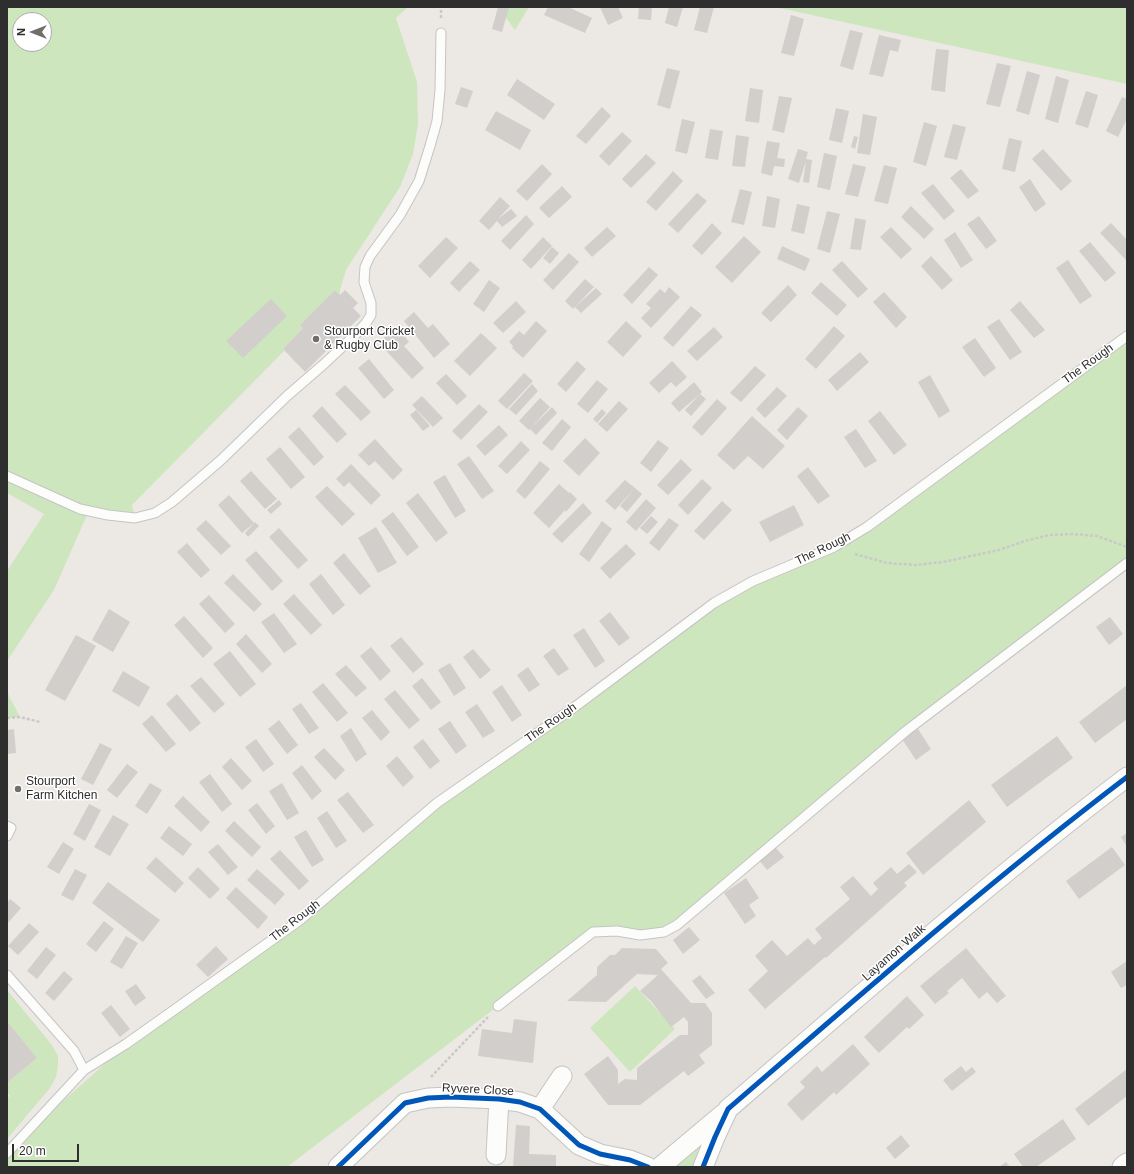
<!DOCTYPE html>
<html>
<head>
<meta charset="utf-8">
<style>
  body { margin:0 }
  #map { position:relative; width:1134px; height:1174px; overflow:hidden; background:#ece8e4; font-family:Arial,sans-serif }
  canvas { display:block }
  .frame { position:absolute; inset:0; border:8px solid #2e2e2e; pointer-events:none }
  .north { position:absolute; left:12px; top:12px; width:40px; height:40px; box-sizing:border-box; background:#fff; border:1px solid #ababab; border-radius:50%; rotate:270deg; font-size:11px; font-weight:700; line-height:16px; text-align:center; color:#2e2e2e }
  .north::after { content:''; display:block; margin:auto; width:14px; height:18px; background:#706f6e; clip-path:polygon(50% 0,100% 100%,50% 72%,0 100%) }
  .scale { position:absolute; left:12px; top:1144px; width:67px; height:18px; box-sizing:border-box; border:2px solid #2e2e2e; border-top:0; padding-left:5px; font-size:12px; line-height:14px; white-space:nowrap; color:#2e2e2e; -webkit-text-stroke:3px #fff; paint-order:stroke }
</style>
</head>
<body>
<div id="map">
<canvas width="1134" height="1174"></canvas>
<div class="frame"></div>
<div class="north">N</div>
<div class="scale">20 m</div>
</div>
<script>
const c = document.querySelector('canvas').getContext('2d');
c.lineJoin = 'round';
function fill(path, color) { c.fillStyle = color; c.fill(path, 'evenodd'); }
function trace(path, color, width, dash) { c.strokeStyle = color; c.lineWidth = width; c.lineCap = dash ? 'butt' : 'round'; c.setLineDash(dash || []); c.stroke(path); }
function write(font, color, halo, rows, align = 'center') {
  c.font = font + ' Arial,sans-serif'; c.lineWidth = 3; c.setLineDash([]); c.textBaseline = 'middle'; c.strokeStyle = halo; c.fillStyle = color; for (const [text, x, y, turn = 0] of rows) {
    c.save(); c.translate(x, y); c.rotate((+turn || 0) * Math.PI / 180); c.textAlign = isNaN(turn) ? turn : align; if (halo) c.strokeText(text, 0, 0); c.fillText(text, 0, 0); c.restore();
  }
}
const green = new Path2D(`
  M7,7H408L396,18L417,82L418,124L413,154L400,187L346,270L340,290V295L335,290L300,325L303,328L283,349L284,351L132,505L135,518L90,508L54,590L7,661V571L44,514L7,493ZM20,20H44V44H20Z
  M498,7H529L515,30Z
  M775,7H1127V84Z
  M1127,336V563L906,731L664,932H593L498,1006L287,1167H7V1153L28,1131L89,1078L126,1044L300,920L437,803L714,603L834,547Z
  M7,689L9,696L20,717L7,718Z
  M635,986L675,1029L630,1072L590,1028Z
  M7,990L52,1045L58,1056V1066L56,1077L50,1088L7,1139V1098L10,1096L7,1092V1083L37,1058L7,1021Z
  M728,1109L703,1167H660Z`);
const building = new Path2D(`
  M498,7H509L502,32L492,29Z
  M548,7H568L592,18L585,33L544,15Z
  M600,7H618L623,18L608,25Z
  M639,7H652L651,20L638,19Z
  M669,7H683L677,27L665,23Z
  M700,7H714L707,33L694,30Z
  M791,15L804,19L794,56L781,53Z
  M850,30L863,33L853,70L840,66Z
  M879,35L901,40L898,52L890,50L883,77L869,74Z
  M936,49L949,50L945,92L931,90Z
  M997,63L1011,66L1000,107L986,104Z
  M667,68L680,71L670,109L657,105Z
  M1027,71L1040,75L1029,115L1016,111Z
  M1056,76L1069,80L1058,123L1045,119Z
  M517,79L555,104L544,120L507,95Z
  M461,87L473,91L467,108L455,104Z
  M750,88L763,90L759,123L745,121Z
  M1086,91L1098,95L1088,128L1075,124Z
  M779,96L792,98L784,133L772,130Z
  M1122,97L1127,99V119L1118,137L1106,131Z
  M602,107L611,116L586,144L576,136Z
  M836,108L849,111L842,143L829,140Z
  M496,111L531,130L520,150L485,130Z
  M863,114L877,117L870,155L857,153Z
  M682,119L695,122L687,154L675,151Z
  M924,122L937,126L926,166L913,162Z
  M953,124L966,127L957,160L944,157Z
  M710,129L723,131L718,160L705,158Z
  M622,132L632,141L609,166L599,156Z
  M736,135L749,137L745,167L732,166Z
  M854,136L858,137L855,149L851,147Z
  M1009,138L1022,141L1015,172L1002,169Z
  M767,141L780,143L777,158L785,159L784,167L774,166L772,176L761,173Z
  M798,149L808,152L806,159L812,160L809,183L803,182L806,161L799,183L788,179Z
  M1043,149L1072,181L1061,191L1032,159Z
  M824,153L837,156L830,190L817,187Z
  M646,154L656,163L631,188L622,179Z
  M542,164L552,174L527,201L516,191Z
  M853,164L866,167L858,197L845,194Z
  M884,165L897,168L888,204L874,201Z
  M961,169L979,191L968,199L950,178Z
  M673,171L683,181L656,211L646,202Z
  M1030,179L1046,204L1035,212L1019,187Z
  M933,184L955,211L944,220L921,193Z
  M562,186L572,197L549,218L539,208Z
  M740,189L752,192L744,225L731,222Z
  M697,193L707,201L678,233L668,224Z
  M767,196L780,199L775,228L762,226Z
  M500,197L510,206L498,219L511,209L517,216L502,227L497,221L489,230L479,221Z
  M797,204L810,207L804,234L791,231Z
  M911,206L934,229L924,239L901,217Z
  M827,211L840,214L830,253L817,249Z
  M526,215L534,224L510,250L501,241Z
  M979,216L997,241L986,249L967,224Z
  M855,218L866,220L861,250L850,249Z
  M712,223L722,233L702,255L692,246Z
  M1111,223L1127,240V261L1100,233Z
  M607,227L616,236L592,257L584,248Z
  M891,227L912,249L901,259L880,237Z
  M955,232L973,260L961,268L944,240Z
  M744,236L761,252L732,283L715,267Z
  M446,237L458,248L430,278L418,266Z
  M543,237L552,246L531,269L522,260Z
  M1090,242L1116,273L1105,282L1079,251Z
  M782,246L810,259L805,271L777,259Z
  M552,247L559,253L550,264L543,258Z
  M569,253L579,262L553,290L543,280Z
  M931,256L953,280L942,290L921,266Z
  M1068,260L1092,296L1080,304L1056,268Z
  M470,261L480,270L459,292L450,283Z
  M842,261L868,289L858,298L832,270Z
  M649,267L658,275L632,304L623,295Z
  M585,279L594,287L573,309L565,301Z
  M489,280L500,288L484,312L473,304Z
  M821,282L847,305L837,316L811,293Z
  M788,285L797,295L771,322L761,313Z
  M669,287L680,297L651,328L641,318L651,308L646,304L660,289L665,293Z
  M596,288L602,294L581,313L575,307Z
  M335,290L340,295L345,290L358,303L353,308L361,316L305,372L283,349L303,328L300,325Z
  M884,292L907,317L896,328L873,302Z
  M271,299L287,316L243,358L226,341Z
  M516,301L526,312L503,333L493,323Z
  M1020,301L1045,330L1034,338L1010,310Z
  M691,306L702,315L673,347L663,338Z
  M414,312L428,328L433,324L450,344L434,358L404,321Z
  M999,319L1022,352L1010,360L987,327Z
  M536,321L547,331L523,358L512,348L513,346L509,342L519,331L524,335Z
  M626,321L642,336L623,357L607,342Z
  M834,326L845,336L816,369L805,359Z
  M714,327L723,337L697,361L687,351Z
  M400,330L409,342L404,346L424,368L412,379L379,343L390,332L394,336Z
  M481,333L497,348L470,376L454,361Z
  M975,338L996,368L984,377L962,347Z
  M860,352L869,362L837,391L828,380Z
  M369,359L394,390L384,399L358,368Z
  M577,361L586,369L566,392L557,384Z
  M672,361L687,377L676,387L671,382L659,393L649,383Z
  M755,366L766,375L741,402L730,393Z
  M524,373L533,381L507,409L498,401Z
  M446,374L467,396L457,405L436,383Z
  M930,375L950,411L939,418L918,382Z
  M597,380L608,389L588,413L577,404Z
  M694,382L702,392L700,394L706,399L691,416L685,410L699,395L679,412L671,403Z
  M532,384L538,391L516,415L509,409Z
  M345,385L371,412L361,421L335,394Z
  M777,387L787,396L765,418L756,409Z
  M422,396L443,418L433,427L412,405Z
  M540,398L550,407L529,430L519,421Z
  M717,399L727,408L702,436L692,427Z
  M619,401L628,409L607,432L598,424Z
  M479,404L488,412L461,440L452,431Z
  M322,406L347,434L337,443L312,416Z
  M552,407L557,413L536,435L530,429Z
  M798,407L808,416L787,440L777,430Z
  M602,409L606,413L597,423L593,419Z
  M416,410L430,426L423,431L410,415Z
  M880,411L907,445L894,455L868,421Z
  M752,416L785,446L763,469L748,456L734,470L717,455Z
  M562,419L571,427L552,451L542,443Z
  M499,425L508,435L485,456L476,446Z
  M299,427L324,457L314,466L288,437Z
  M856,429L877,461L865,468L844,437Z
  M585,438L600,453L579,476L563,461Z
  M375,439L403,470L393,480L375,461L369,466L358,455Z
  M658,440L669,448L651,472L640,463Z
  M521,441L530,450L507,474L498,466Z
  M280,447L305,477L291,489L266,459Z
  M469,456L494,491L482,499L457,464Z
  M681,459L692,470L668,495L657,485Z
  M540,461L550,469L525,499L516,491Z
  M351,464L381,495L371,505L349,482L344,487L336,479Z
  M808,467L830,496L818,504L797,476Z
  M251,471L277,499L265,509L240,481Z
  M445,475L466,511L455,518L433,482Z
  M702,479L712,488L688,515L678,505Z
  M625,480L635,488L615,510L605,501Z
  M559,484L569,493L558,505L570,492L577,499L566,512L565,510L549,528L533,513Z
  M327,486L355,514L342,526L315,497Z
  M635,488L642,494L627,512L620,506Z
  M418,493L448,533L436,542L406,503Z
  M229,495L254,523L242,533L218,505Z
  M646,499L656,508L636,531L626,522Z
  M279,500L282,504L271,514L267,510Z
  M722,501L732,510L704,540L694,531Z
  M583,503L592,513L562,543L552,534Z
  M794,505L804,525L770,542L759,522Z
  M393,512L419,547L407,556L381,521Z
  M651,516L658,522L647,534L640,528Z
  M669,518L679,525L659,551L649,543Z
  M206,520L231,546L221,555L196,529Z
  M602,521L612,529L589,562L579,554Z
  M255,522L259,526L248,537L245,533Z
  M376,527L397,563L378,573L358,538Z
  M279,528L308,560L298,569L269,537Z
  M187,543L210,570L201,578L177,552Z
  M626,544L636,554L610,579L600,568Z
  M256,551L283,581L272,591L245,560Z
  M344,553L371,586L360,595L333,563Z
  M233,574L262,604L254,612L224,583Z
  M321,574L345,605L333,615L309,584Z
  M294,594L322,625L311,635L283,604Z
  M209,595L235,624L225,633L199,604Z
  M109,609L130,622L113,652L92,640Z
  M610,612L630,638L619,646L599,621Z
  M274,613L297,644L284,653L261,622Z
  M184,616L213,648L203,658L174,625Z
  M1110,617L1123,634L1109,645L1096,627Z
  M584,628L605,661L595,668L573,635Z
  M246,634L272,664L262,673L236,644Z
  M76,635L96,646L65,701L45,690Z
  M401,637L424,664L413,673L390,646Z
  M371,647L391,671L380,681L360,656Z
  M554,648L569,669L558,676L543,656Z
  M473,649L491,670L480,679L463,657Z
  M230,651L256,684L240,697L213,664Z
  M450,663L466,688L454,696L438,670Z
  M346,665L367,688L356,697L335,674Z
  M528,667L540,685L529,692L517,675Z
  M123,671L150,687L139,707L112,691Z
  M201,677L225,704L214,713L190,686Z
  M422,678L441,702L431,710L412,686Z
  M323,683L348,713L337,722L312,692Z
  M502,685L522,715L512,722L492,692Z
  M1127,685V719L1095,743L1079,722Z
  M395,690L420,720L409,729L384,699Z
  M177,694L201,723L190,732L166,704Z
  M301,703L319,728L309,734L292,709Z
  M477,704L495,731L483,738L465,712Z
  M372,710L390,732L381,741L362,718Z
  M152,715L176,744L166,752L142,724Z
  M279,720L298,745L287,754L268,729Z
  M450,721L467,746L456,754L438,729Z
  M351,728L367,754L356,762L340,736Z
  M14,729L16,753L7,754V730Z
  M918,729L931,749L916,760L902,739Z
  M1057,736L1073,758L1007,807L991,785Z
  M256,739L274,764L263,772L245,747Z
  M423,739L440,761L430,769L413,747Z
  M100,743L112,749L93,785L81,779Z
  M324,748L345,770L335,780L314,757Z
  M397,756L414,777L403,787L386,766Z
  M231,758L252,781L242,790L222,767Z
  M127,764L138,772L117,798L107,790Z
  M302,765L322,791L312,800L292,773Z
  M210,774L232,804L222,812L199,782Z
  M150,783L162,790L147,814L135,806Z
  M282,783L299,813L287,820L269,791Z
  M348,792L374,825L363,833L337,800Z
  M183,796L210,822L201,832L174,806Z
  M969,800L986,822L923,875L906,853Z
  M257,803L275,826L266,834L248,810Z
  M89,804L101,810L85,841L73,834Z
  M327,811L347,841L336,848L317,818Z
  M113,815L129,824L110,856L94,847Z
  M234,821L261,847L252,857L225,831Z
  M169,826L192,844L183,856L160,838Z
  M306,830L324,860L312,867L294,837Z
  M1127,833V847L1121,837Z
  M63,842L74,849L59,874L47,867Z
  M218,844L238,867L228,875L208,852Z
  M775,847L784,857L767,870L759,860Z
  M1112,847L1125,865L1079,899L1066,881Z
  M280,850L309,881L299,890L270,859Z
  M156,857L184,883L175,893L146,868Z
  M909,864L917,872L904,883L907,886L826,958L825,957L765,1009L748,990L768,971L755,956L772,940L787,956L808,938L814,945L822,938L815,929L850,899L840,887L853,876L871,896L878,889L873,883L891,867L897,874Z
  M198,867L220,889L210,899L188,878Z
  M75,869L87,875L73,901L61,895Z
  M257,869L285,894L275,905L247,880Z
  M746,878L759,898L749,905L756,916L745,924L724,893Z
  M108,882L160,920L143,942L92,903Z
  M236,887L268,917L258,929L226,898Z
  M10,899L21,908L7,924V903Z
  M104,921L114,929L96,952L86,944Z
  M29,923L39,932L18,955L8,946Z
  M689,927L700,940L683,954L673,940Z
  M126,936L138,943L122,969L110,962Z
  M216,946L228,959L208,977L196,965Z
  M46,947L56,955L37,979L27,971Z
  M622,948L656,949L668,963L661,969L691,1003H705L712,1013V1045L699,1055L705,1063L688,1076L684,1071L640,1105H608L584,1074L608,1056L618,1070V1084L625,1079L637,1080V1068L680,1035H688V1022L684,1017L671,1027L651,1001L640,991L658,975L637,974L606,1002L567,1001L597,975V967L610,955H615Z
  M966,948L1006,996L997,1003L987,992L979,999L962,978L947,991L949,993L935,1004L920,986Z
  M1127,961V985L1121,988L1111,972Z
  M64,971L73,979L54,1001L45,993Z
  M700,975L715,993L706,999L692,981Z
  M136,984L146,998L135,1006L125,991Z
  M907,996L924,1015L909,1029L907,1027L879,1053L864,1037Z
  M111,1005L130,1029L120,1037L101,1013Z
  M514,1019L537,1022L533,1063L478,1056L482,1029L512,1033Z
  M7,1021L37,1058L7,1083Z
  M853,1044L870,1064L836,1095L834,1092L802,1121L787,1104L805,1087L800,1082L817,1066L822,1072Z
  M961,1066L966,1072L972,1067L976,1072L952,1091L943,1080Z
  M1127,1069V1096L1088,1126L1075,1109Z
  M1063,1119L1076,1139L1036,1167H1023L1014,1154Z
  M516,1125L530,1126L529,1154L556,1155V1167H513Z
  M901,1135L910,1146L895,1159L886,1148Z
  M1006,1162L1010,1167H999Z`);
const path = new Path2D(`
  M441,18V7
  M855,554L887,563L916,565L943,562L999,550L1025,541L1049,535L1073,534L1097,536L1127,547
  M7,718L20,717L40,722
  M431,1077L488,1017`);
const service = new Path2D(`
  M7,476L80,509L108,515L135,518L155,513L172,502L221,460L287,396L324,364L356,334L366,323L371,315V303L364,282L365,267L370,256L400,215L419,181L430,146L437,121L440,90L441,33
  M7,826L11,828L7,836
  M7,975L74,1051L84,1070
  M498,1006L593,932L617,931L640,935L664,932L677,925L906,731L1127,563
  M7,1153L84,1070L126,1044L174,1010L300,920L437,803L576,706L714,603L753,581L834,547L867,527L1127,336`);
const minor = new Path2D(`
  M540,1109L562,1076
  M496,1155L499,1099
  M338,1167L405,1103L428,1098L451,1097L499,1099L520,1102L540,1109L579,1145L600,1154L630,1160L648,1167
  M660,1167L723,1114
  M703,1167L715,1137L728,1109C859,996 989,882 1127,777
  M1122,1167L1127,1163`);
const cycleway = new Path2D(`
  M338,1167L405,1103L428,1098L451,1097L499,1099L520,1102L540,1109L579,1145L600,1154L630,1160L648,1167
  M703,1167L715,1137L728,1109C859,996 989,882 1127,777`);
const markers = [
  [316,339,4,"#706f6e"],
  [18,789,4,"#706f6e"]
];
const poiNames = [
  ["Stourport Cricket",324,332],
  ["& Rugby Club",324,346],
  ["Stourport",26,782],
  ["Farm Kitchen",26,796]
];
const streetNames = [
  ["The Rough",1088,364,-36],
  ["The Rough",823,549,-26],
  ["The Rough",551,723,-35],
  ["The Rough",295,921,-38],
  ["Layamon Walk",894,953,-41],
  ["Ryvere Close",478,1090,3]
];
fill(green, '#cee6be');
fill(building, '#d1cecb');
trace(service, '#c5c4c5', 11);
trace(minor, '#c5c4c5', 21);
trace(path, '#c9c9c8', 2.5, [3, 2]);
trace(service, '#fcfcfb', 9);
trace(minor, '#fcfcfb', 19);
trace(cycleway, '#0057b8', 5);
for (const [x, y, r, color] of markers) { const dot = new Path2D(); dot.arc(x, y, r, 0, 2 * Math.PI); c.fillStyle = color; c.fill(dot); trace(dot, '#fff', 1.5); }
write('12px', '#2e2e2e', '#fff', poiNames, 'left');
write('12px', '#2e2e2e', '#fff', streetNames);
</script>
</body>
</html>
